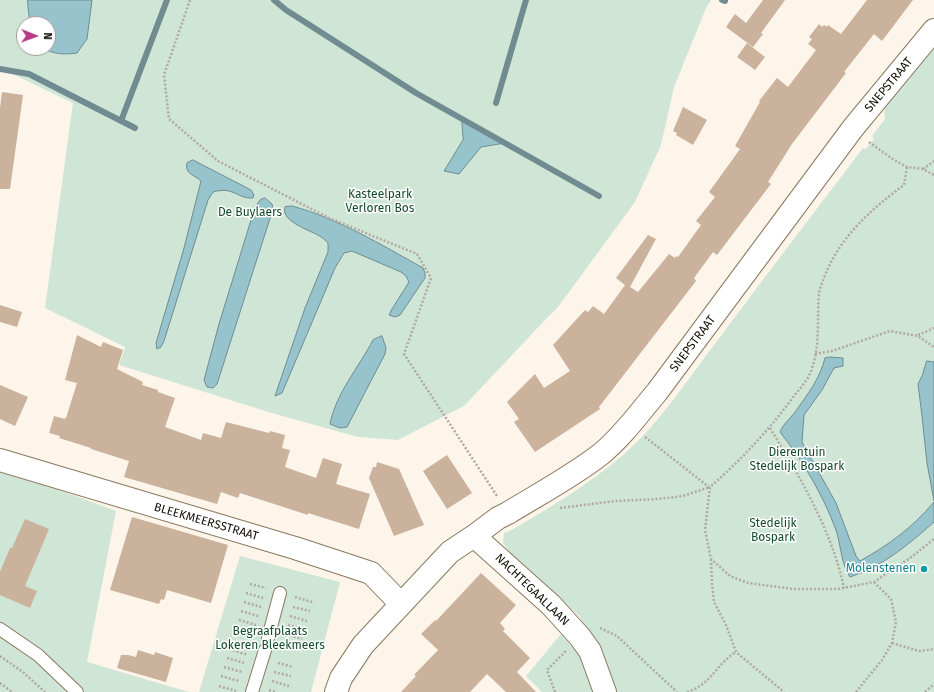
<!DOCTYPE html>
<html>
<head>
<meta charset="utf-8">
<style>
  body { margin:0 }
  #map { position:relative; width:934px; height:692px; overflow:hidden; background:#fdf5ea; font-family:"Fira Sans",sans-serif }
  canvas { display:block }
  .north { position:absolute; left:16px; top:16px; width:40px; height:40px; box-sizing:border-box; background:#fff; border:1px solid #a19e9b; border-radius:50%; rotate:91deg; font-size:11px; font-weight:700; line-height:16px; text-align:center; color:#140d05 }
  .north::after { content:''; display:block; margin:auto; width:14px; height:18px; background:#b93a87; clip-path:polygon(50% 0,100% 100%,50% 72%,0 100%) }
</style>
</head>
<body>
<div id="map">
<canvas width="934" height="692"></canvas>
<div class="north">N</div>
</div>
<script>
const c = document.querySelector('canvas').getContext('2d');
c.lineJoin = 'round';
function fill(path, color) { c.fillStyle = color; c.fill(path, 'evenodd'); }
function trace(path, color, width, dash) { c.strokeStyle = color; c.lineWidth = width; c.lineCap = dash ? 'butt' : 'round'; c.setLineDash(dash || []); c.stroke(path); }
function write(font, color, halo, rows, align = 'center') {
  c.font = font + ' "Fira Sans",sans-serif'; c.lineWidth = 3; c.setLineDash([]); c.textBaseline = 'middle'; c.strokeStyle = halo; c.fillStyle = color; for (const [text, x, y, turn = 0] of rows) {
    c.save(); c.translate(x, y); c.rotate((+turn || 0) * Math.PI / 180); c.textAlign = isNaN(turn) ? turn : align; if (halo) c.strokeText(text, 0, 0); c.fillText(text, 0, 0); c.restore();
  }
}
const green = new Path2D(`
  M0,0H711L706,8L674,87L661,145L635,202L558,307L545,320L464,406L398,440L358,437L275,414L119,365L125,347L45,308L73,103L0,68ZM24,24H48V48H24Z
  M934,44V692H617L606,661L579,616L550,591L527,567L509,552L503,543L504,533L510,531C549,508 588,485 623,455C659,424 688,379 717,341C765,277 814,212 863,148L866,149L874,139L872,136L885,119L884,106Z
  M0,468L116,511L87,662L189,692H0Z
  M240,556L340,582L311,692H199Z
  M561,634L578,653L594,692H542L526,676Z`);
const water = new Path2D(`
  M28,0H92L87,39L77,53C64,55 53,54 42,48H48V24H30L28,7Z
  M462,119L505,143L481,147L459,174L444,171L463,140Z
  M193,160L251,190L254,195L253,198C237,199 234,186 213,192L208,200L164,341L161,347L157,349L156,343L184,248L201,181C195,175 184,174 187,163Z
  M265,198L272,204L273,209L217,384L213,388L207,387L204,380L219,324L255,207L260,200Z
  M292,206C337,218 382,245 423,268L425,273V278L400,315L395,317L389,315L392,309L409,282L406,276L401,272L352,251L344,253L335,268L282,393L275,396L305,308L328,252V243C326,241 323,238 321,237C311,230 280,222 285,207Z
  M382,336L386,348L385,354L347,427L340,428L330,424C336,393 359,367 373,340Z
  M830,357L843,358V366L834,368L822,390L804,415L802,442L836,503L856,556L860,561C890,544 912,528 934,502V522C908,545 883,566 850,577C841,564 841,545 836,530C823,495 803,461 780,432C783,424 790,419 795,412C807,395 820,379 825,358Z
  M927,361L934,362V501L927,463L922,416L918,384L922,376Z`);
const stream = new Path2D(`
  M274,0L286,10L416,93L599,196
  M722,0L725,1
  M0,69L29,74L135,128
  M496,103L526,0
  M121,121L167,0`);
const building = new Path2D(`
  M763,0H785L761,33L763,34L753,47L726,27L735,14L746,23Z
  M867,0H913L882,41L874,34L844,72L846,73L792,144L768,182L771,184L717,255L713,252L694,278L696,281L599,407L600,409L535,452L514,422L519,419L507,402L535,374L544,388L570,371L553,345L585,310L588,312L593,306L604,314L625,285L616,278L648,235L656,239L630,287L638,292L669,254L675,258L676,256L678,257L701,225L696,221L715,197L709,192L740,149L735,146L760,102L759,101L777,78L788,87L816,50L808,44L812,39L809,37L819,24L822,27L824,25L827,27L828,25L841,34Z
  M747,43L765,57L755,70L737,57Z
  M2,92L23,95L10,189H0V108Z
  M683,107L707,120L693,145L676,135L677,133L673,131Z
  M0,305L22,312L17,327L0,322Z
  M77,335L101,347L103,342L123,350L117,369L143,382L142,385L158,390V392L175,398L165,427L201,440L203,433L221,438L226,422L269,433L270,431L285,435L282,448L290,450L285,467L316,478L323,458L342,464L336,484L370,494L359,529L308,513V515L240,493L238,498L221,492L217,504L124,477L129,461L91,449V448L59,438L60,436L49,433L54,416L65,419V418H66L77,383L65,380Z
  M0,385L28,397L15,426L0,419Z
  M447,455L472,493L447,509L423,471Z
  M377,462L399,469L424,525L394,536L369,478L373,467H376Z
  M132,517L228,545L211,603L167,590L164,600L161,599L159,604L110,590Z
  M25,519L49,529L25,586L37,591L30,608L0,595V572L10,548H12Z
  M481,573L516,605L500,623L505,629L503,631L530,658L517,672L536,692H506L487,674L470,692H401L416,676L414,675L438,650L421,634L435,620L436,621Z
  M138,650L154,655L155,652L173,658L166,682L117,668L121,655H128L136,657Z`);
const path = new Path2D(`
  M190,0L164,75L169,119L218,161L329,218L417,254L431,278L404,354L497,496
  M869,142L894,160L907,167L923,169L934,175
  M907,167L904,185C871,209 838,239 824,278C822,283 820,288 819,293C817,315 820,348 812,368C809,379 801,387 794,396C770,429 741,460 710,487L705,530L711,559L730,576L748,583L793,589H838L874,582L910,558L934,539
  M923,169L934,161
  M918,335L934,328
  M815,354L832,351L890,331L918,336L934,347
  M770,428C800,477 832,531 844,588
  M645,437L709,487
  M560,508L616,501L658,499L683,496L710,487
  M711,559L712,584L714,602L726,625L736,652L784,692
  M250,584L266,588
  M246,593L263,598
  M295,597L312,602
  M244,602L261,607
  M293,607L310,611
  M241,611L258,616
  M290,616L307,621
  M239,620L256,625
  M288,625L304,630
  M600,628L617,636L677,692
  M286,634L302,639
  M892,643L919,651L934,649
  M229,649L248,655
  M0,656L24,673L45,692
  M227,658L244,663
  M278,663L293,667
  M224,667L242,672
  M274,672L291,676
  M221,676L239,681
  M272,681L289,686
  M0,683L12,692
  M219,686L236,691
  M269,690L276,692
  M555,692L547,670L566,651
  M687,692C711,685 717,663 736,652
  M856,692L882,660L892,643L896,622L891,599L874,582
  M925,692L934,684`);
const service = new Path2D(`
  M0,629L38,655L77,692
  M268,638L280,593
  M252,692L265,650`);
const minor = new Path2D(`
  M0,460L295,548L371,573L401,604
  M474,536L551,605L580,637L590,651L605,692
  M336,692L341,678L363,645L450,552L474,536L498,518L508,513C539,494 573,476 601,454C623,436 639,413 657,392L853,128L934,30`);
const markers = [
  [924,569,4,"#0f9aa8"]
];
const streetNames = [
  ["SNEPSTRAAT",889,85,-50],
  ["SNEPSTRAAT",693,344,-53],
  ["BLEEKMEERSSTRAAT",206,522,16],
  ["NACHTEGAALLAAN",532,590,44]
];
const parkNames = [
  ["Kasteelpark",380,195],
  ["Verloren Bos",380,209],
  ["De Buylaers",250,213],
  ["Dierentuin",797,453],
  ["Stedelijk Bospark",797,467],
  ["Stedelijk",773,524],
  ["Bospark",773,538],
  ["Begraafplaats",270,632],
  ["Lokeren Bleekmeers",270,646]
];
const cultureNames = [
  ["Molenstenen",916,569]
];
fill(green, '#cfe5d6');
fill(water, '#97c3cd');
trace(water, '#708c91', 1);
trace(stream, '#708c91', 6);
fill(building, '#cab29c');
trace(service, '#8a785f', 14);
trace(minor, '#8a785f', 24);
trace(path, '#b1a99f', 2.5, [2, 2]);
trace(service, '#fff', 12);
trace(minor, '#fff', 22);
for (const [x, y, r, color] of markers) { const dot = new Path2D(); dot.arc(x, y, r, 0, 2 * Math.PI); c.fillStyle = color; c.fill(dot); trace(dot, '#fff', 1.5); }
write('12px', '#140d05', '#fff', streetNames);
write('12px', '#134b2d', '#fff', parkNames);
write('12px', '#0d838f', '#fff', cultureNames, 'right');
</script>
</body>
</html>
